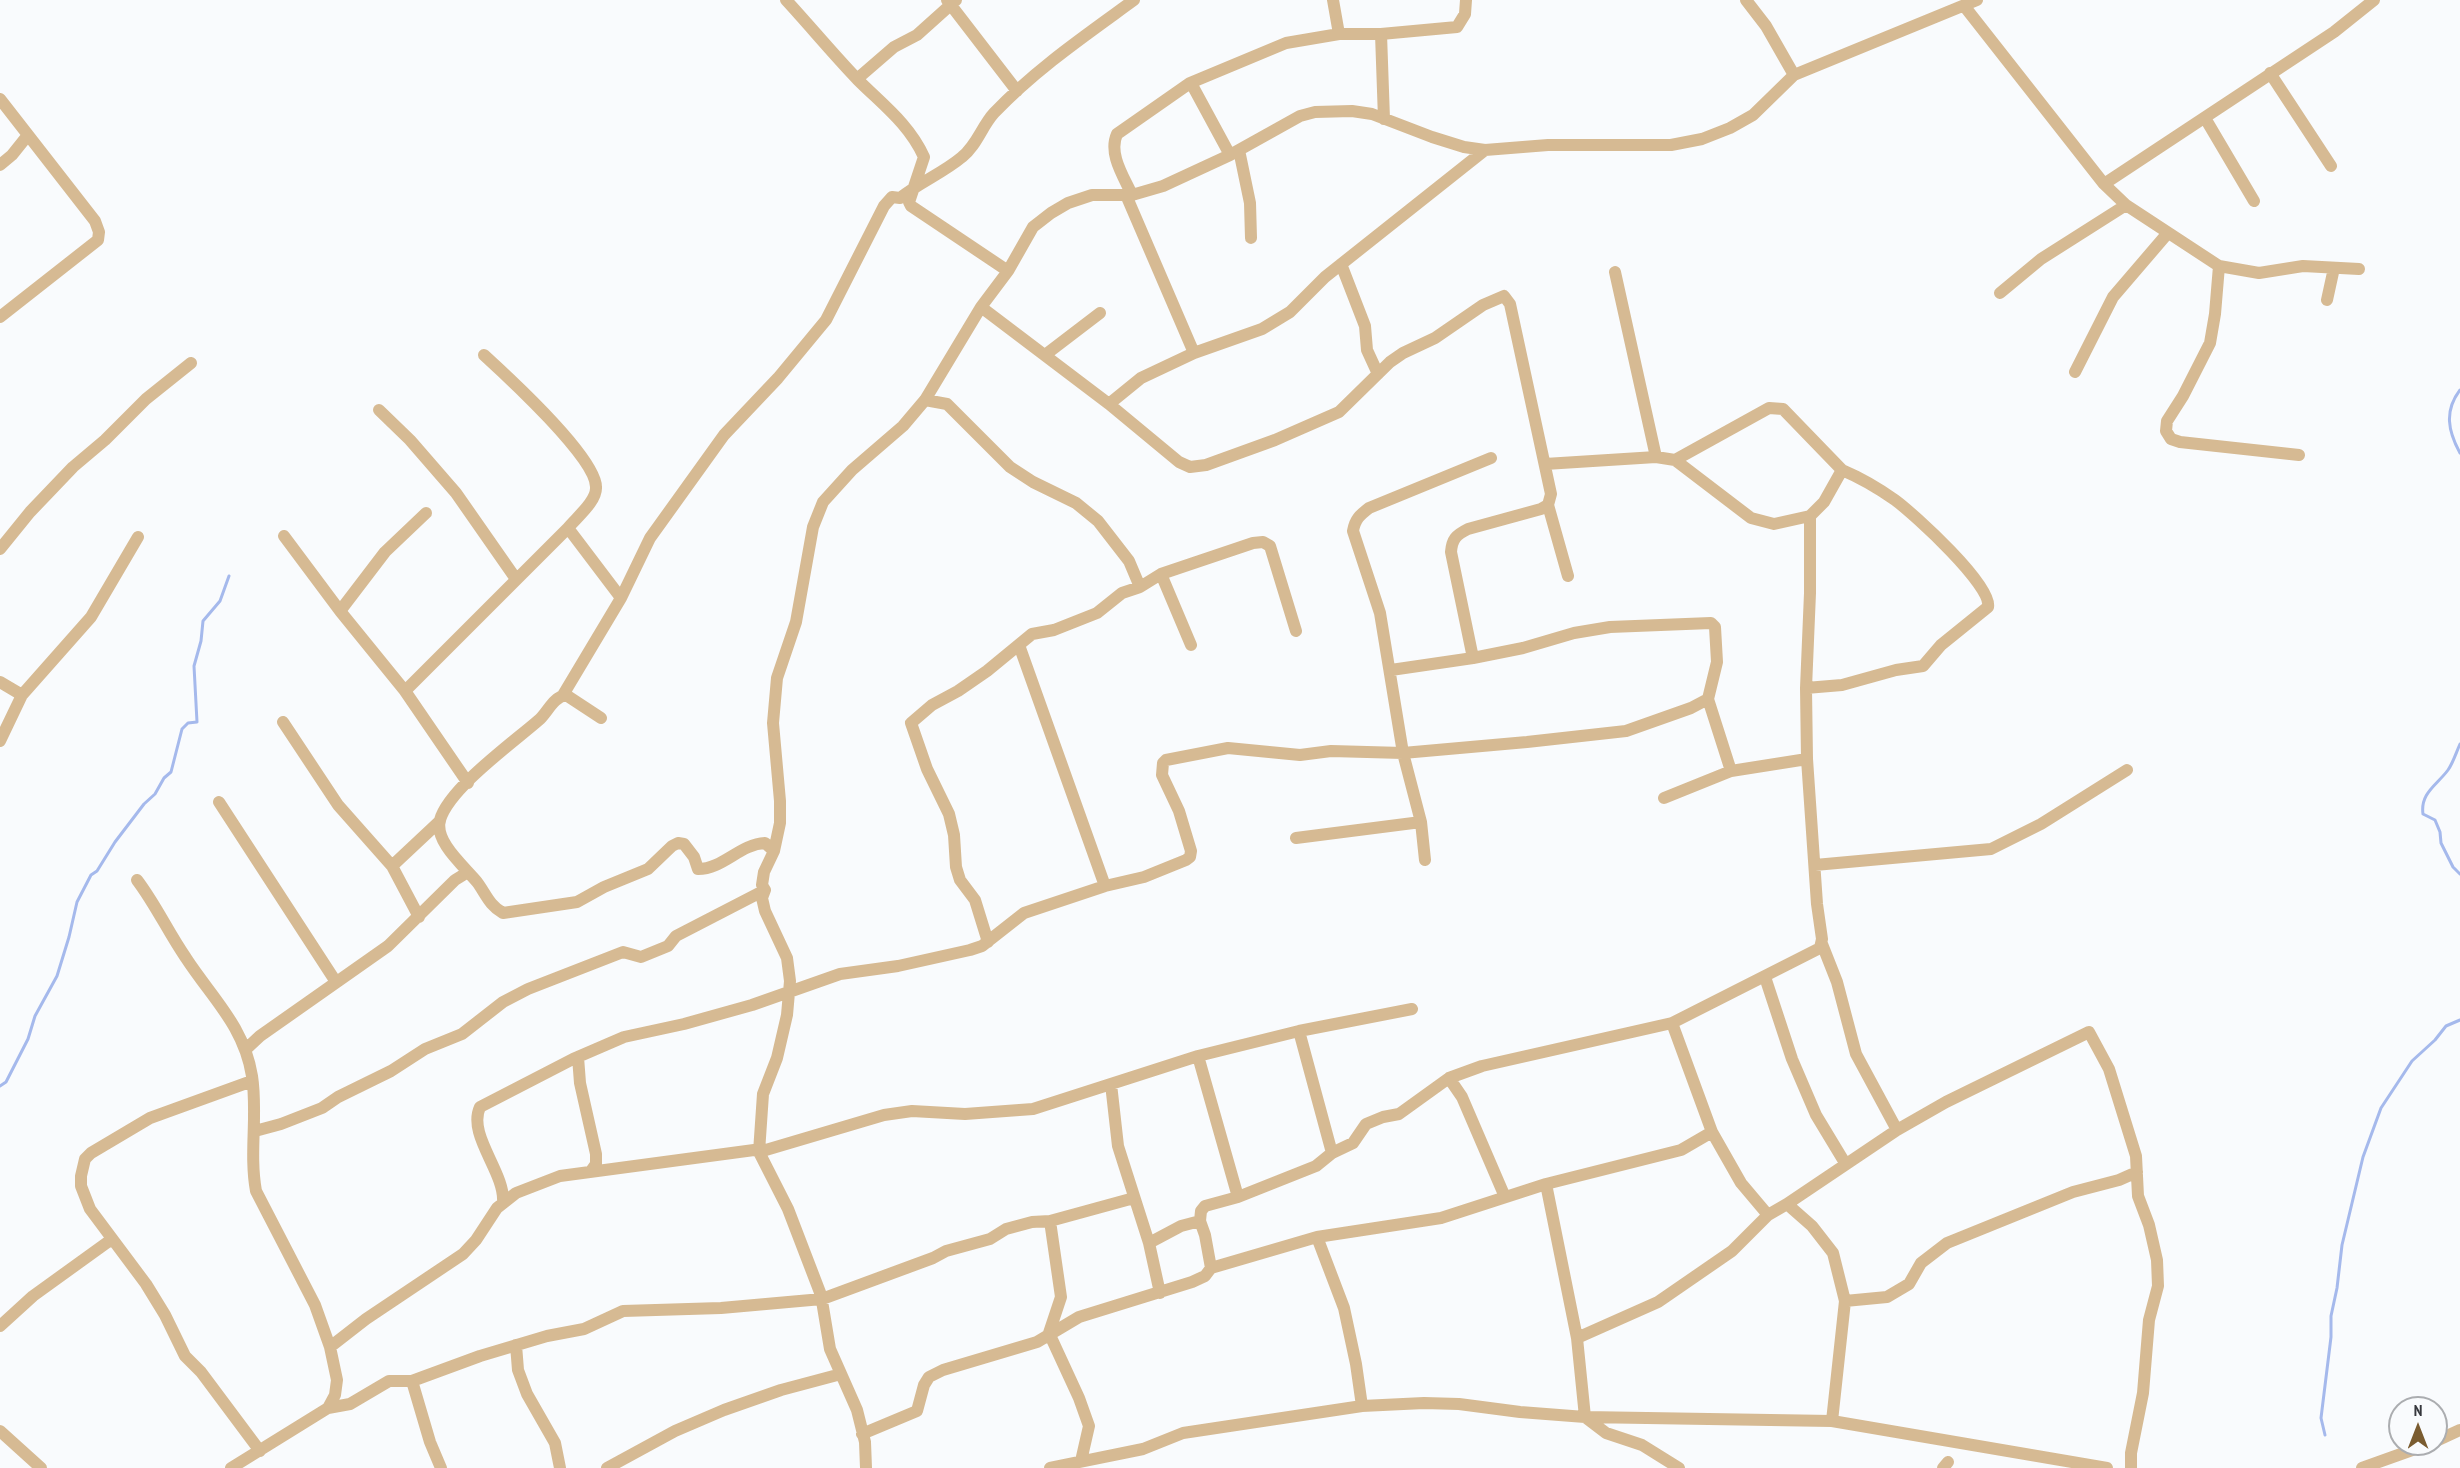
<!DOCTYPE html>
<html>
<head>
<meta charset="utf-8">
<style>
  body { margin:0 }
  #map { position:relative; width:2460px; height:1468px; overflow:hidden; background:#f9fbfd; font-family:"PT Sans Narrow",sans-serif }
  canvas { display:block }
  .north { position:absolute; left:2388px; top:1396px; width:60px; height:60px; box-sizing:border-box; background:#f9fbfd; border:2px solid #abadb0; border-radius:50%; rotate:0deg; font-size:16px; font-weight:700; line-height:24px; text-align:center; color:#36383d }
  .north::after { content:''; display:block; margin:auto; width:21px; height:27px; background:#7a5c30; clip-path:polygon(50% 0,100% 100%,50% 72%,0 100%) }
</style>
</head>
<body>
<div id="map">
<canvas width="2460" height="1468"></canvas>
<div class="north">N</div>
</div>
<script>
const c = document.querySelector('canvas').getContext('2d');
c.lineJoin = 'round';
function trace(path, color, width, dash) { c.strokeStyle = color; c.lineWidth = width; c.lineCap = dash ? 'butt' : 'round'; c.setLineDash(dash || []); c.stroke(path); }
const stream = new Path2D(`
  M2460,390C2444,411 2448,431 2460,453
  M2460,744C2456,753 2453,763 2448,770C2437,785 2420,793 2423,814L2435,820L2440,832L2441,843L2453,867L2460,874
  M0,1086L6,1082L28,1039L35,1016L57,976L69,937L77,902L91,875L97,871L115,842L144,804L155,794L164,778L171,772L182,729L188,723L197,722L194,666L201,641L203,621L220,601L229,576
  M2325,1435L2321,1418L2331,1337V1316L2337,1288L2342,1245L2363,1157L2381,1108L2412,1061L2435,1040L2446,1026L2460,1020`);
const minor = new Path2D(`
  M786,0C810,26 833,54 858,80C883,105 909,124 924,157L909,202L911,206L1008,271
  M947,0L1017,91
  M1333,0L1339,34
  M1746,0L1766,26L1794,75
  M1965,7L2104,184L2126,205L2219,266L2259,273L2303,266L2359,269
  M2270,73L2331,166
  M857,79L894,47L917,35L956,0
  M1191,83L1230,155
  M0,99L95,221L99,232L98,240L0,317
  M2205,118L2254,201
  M1384,119L1381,34L1457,27L1465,14L1466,0
  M1239,150L1250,203L1251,238
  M0,165L12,155L28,135
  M2104,184L2334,32L2374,0
  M1126,195L1194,353
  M1132,195C1124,177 1108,154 1117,134L1190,83L1286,43L1339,34H1381
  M1341,264L1365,326L1367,350L1378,374
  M2219,266L2215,314L2210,343L2183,396L2167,421L2166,431L2171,439L2180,442L2299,455
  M1615,272L1656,457
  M2000,293L2041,259L2126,205
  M2327,300L2334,268
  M981,307L1109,404L1179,462L1190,467L1206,465L1275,440L1339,412L1390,362L1403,353L1435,338L1483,305L1504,296L1510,304L1551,494L1548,505L1541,509L1468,529C1456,535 1452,539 1451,552L1473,658
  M484,355C507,376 596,458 596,487C597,501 577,517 568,528
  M1045,355L1100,313
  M2075,372L2113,297L2167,234
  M925,400L947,404L1010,467L1033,482L1076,503L1098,521L1129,561L1140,587
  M1109,404L1141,378L1194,353L1262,329L1290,312L1325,277L1485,150
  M379,410L410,440L456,493L516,579
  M1545,464L1656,457L1675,460L1769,408L1783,409L1842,470L1824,502L1810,516L1774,524L1751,518L1675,460
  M1548,505L1568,576
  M1810,516V593L1806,688L1842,685L1896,670L1923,666L1941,645L1988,607C1993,586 1914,514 1895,500C1878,488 1861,478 1842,470
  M284,536L340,611L405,691L568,528L621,598
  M0,549L30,512L73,467L105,440L146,399L191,363
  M1161,574L1191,645
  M340,611L385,552L426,513
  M1019,645L1105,886
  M1391,670L1473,658L1523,648L1574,633L1610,627L1711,623L1715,627L1717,662L1708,699L1731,771
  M0,682L22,695
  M405,691L468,783
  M563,695L621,598L650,538L724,435L778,378L826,320L884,206L892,197L900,198C920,182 943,173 962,157C977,145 982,126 994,113C1036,69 1086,35 1134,0
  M601,718L566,695C554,697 548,711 540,719C514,742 449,788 440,820C434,842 465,867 477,882C486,894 489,905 503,913L577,902L604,887L648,869L672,846L678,843L684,844L694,857L698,869C723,869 740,844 765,843L774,851
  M283,722L338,805L392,866
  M0,741L22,695L91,617L138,537
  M1664,798L1731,771L1807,759
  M219,802L336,982
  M1296,838L1421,822
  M1425,860L1421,822L1403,753L1380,613L1353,531C1355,519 1360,515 1369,508L1491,458
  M1815,865L1991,849L2041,824L2127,770
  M137,880C156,905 168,932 186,958C212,998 244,1026 252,1076C258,1114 249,1153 256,1191L315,1305L330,1347L337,1380L335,1395L328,1408L231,1468
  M419,917L392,866L440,821
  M988,942L975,900L960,880L956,867L954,835L949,814L927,769L911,723L932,705L958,691L987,671L1032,634L1054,630L1097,613L1122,593L1140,587L1161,574L1253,543L1263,542L1270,546L1296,631
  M1765,977L1792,1059L1816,1115L1845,1163
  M1672,1023L1712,1132L1741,1183L1768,1215L1732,1251L1658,1302L1577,1338L1585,1417L1606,1433L1642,1445L1679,1468
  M1299,1031L1332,1153
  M245,1050L260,1036L388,946L455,880L468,872
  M1198,1056L1238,1197
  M578,1057L580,1083L596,1154V1164L591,1171
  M1449,1078L1462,1097L1505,1197
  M252,1081L150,1118L91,1153L85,1159L81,1176V1186L90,1209L146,1284L165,1315L185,1356L201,1372L260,1451
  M1111,1084L1118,1146L1149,1243L1160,1293
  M1897,1130L1946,1102L2089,1032L2109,1069L2136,1156L2138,1196L2149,1225L2157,1260L2158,1286L2149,1320L2143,1393L2131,1453V1468
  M255,1131L281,1124L322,1108L338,1097L391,1071L425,1049L462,1034L503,1002L528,989L623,952L641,957L668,946L676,936L765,890
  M1546,1184L1681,1150L1712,1132
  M503,1202C505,1172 467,1135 480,1107L573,1059L624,1037L684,1024L752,1005L840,974L898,966L970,950L982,946L1024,913L1105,886L1144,877L1186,860L1190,857L1191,851L1179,811L1162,775L1163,763L1166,760L1228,748L1300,755L1331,751L1403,753L1527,742L1626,731L1691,708L1708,699
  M1787,1204L1897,1130L1856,1054L1837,982L1822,944
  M1768,1215L1787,1204L1812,1226L1833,1253L1845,1301L1832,1421
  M1050,1221L1134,1198
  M1317,1237L1344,1308L1356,1364L1362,1406
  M1149,1243L1181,1226L1200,1221
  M1211,1268L1317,1237L1441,1218L1546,1184L1577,1338
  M1845,1301L1887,1297L1909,1284L1921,1263L1947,1243L2073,1192L2119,1180L2137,1172
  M0,1326L33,1296L112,1239
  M516,1345L518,1370L527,1394L555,1443L560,1468
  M330,1347L366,1319L463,1254L476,1240L497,1208L516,1193L560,1176L754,1150L759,1152L884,1115L912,1111L965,1114L1033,1109L1198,1056L1299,1031L1412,1009
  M412,1381L430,1442L441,1468
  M328,1408L350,1404L389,1381H412L480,1356L547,1336L584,1329L623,1311L721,1308L822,1299L933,1258L946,1251L990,1239L1006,1229L1032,1222L1050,1221L1061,1297L1049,1333L1079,1398L1089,1426L1081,1461
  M0,1431L41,1468
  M862,1434L917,1411L924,1385L929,1377L943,1370L1037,1342L1079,1317L1192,1282L1205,1276L1211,1268L1205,1235L1200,1221L1201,1211L1205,1206L1238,1197L1316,1166L1332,1153L1353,1143L1366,1124L1383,1117L1399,1114L1449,1078L1482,1066L1672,1023L1820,948L1822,939L1817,904L1807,759L1806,688
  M2436,1441L2460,1430
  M607,1468L675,1431L724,1410L781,1390L841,1374
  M866,1468L865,1442L857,1410L830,1349L821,1295L788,1209L759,1152L763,1094L777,1058L787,1015L790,981L787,958L765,911L762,898L765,890L762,885L764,872L774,851L780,823V801L773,723L777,678L796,622L813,527L823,502L852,470L903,426L925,400L981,307L1008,271L1033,227L1051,213L1068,203L1092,195H1132L1163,186L1230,155L1300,116L1315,112L1352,111L1372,114L1432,137L1464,147L1485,150L1548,145H1671L1702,139L1730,128L1753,115L1794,75L1977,0
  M1050,1468L1143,1449L1183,1433L1362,1406L1424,1403L1459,1404L1520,1412L1585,1417L1832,1421L2107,1468
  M1943,1468L1948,1462
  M2362,1468L2429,1444`);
trace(stream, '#a5b9ec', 3);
trace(minor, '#d6ba93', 12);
</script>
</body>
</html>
